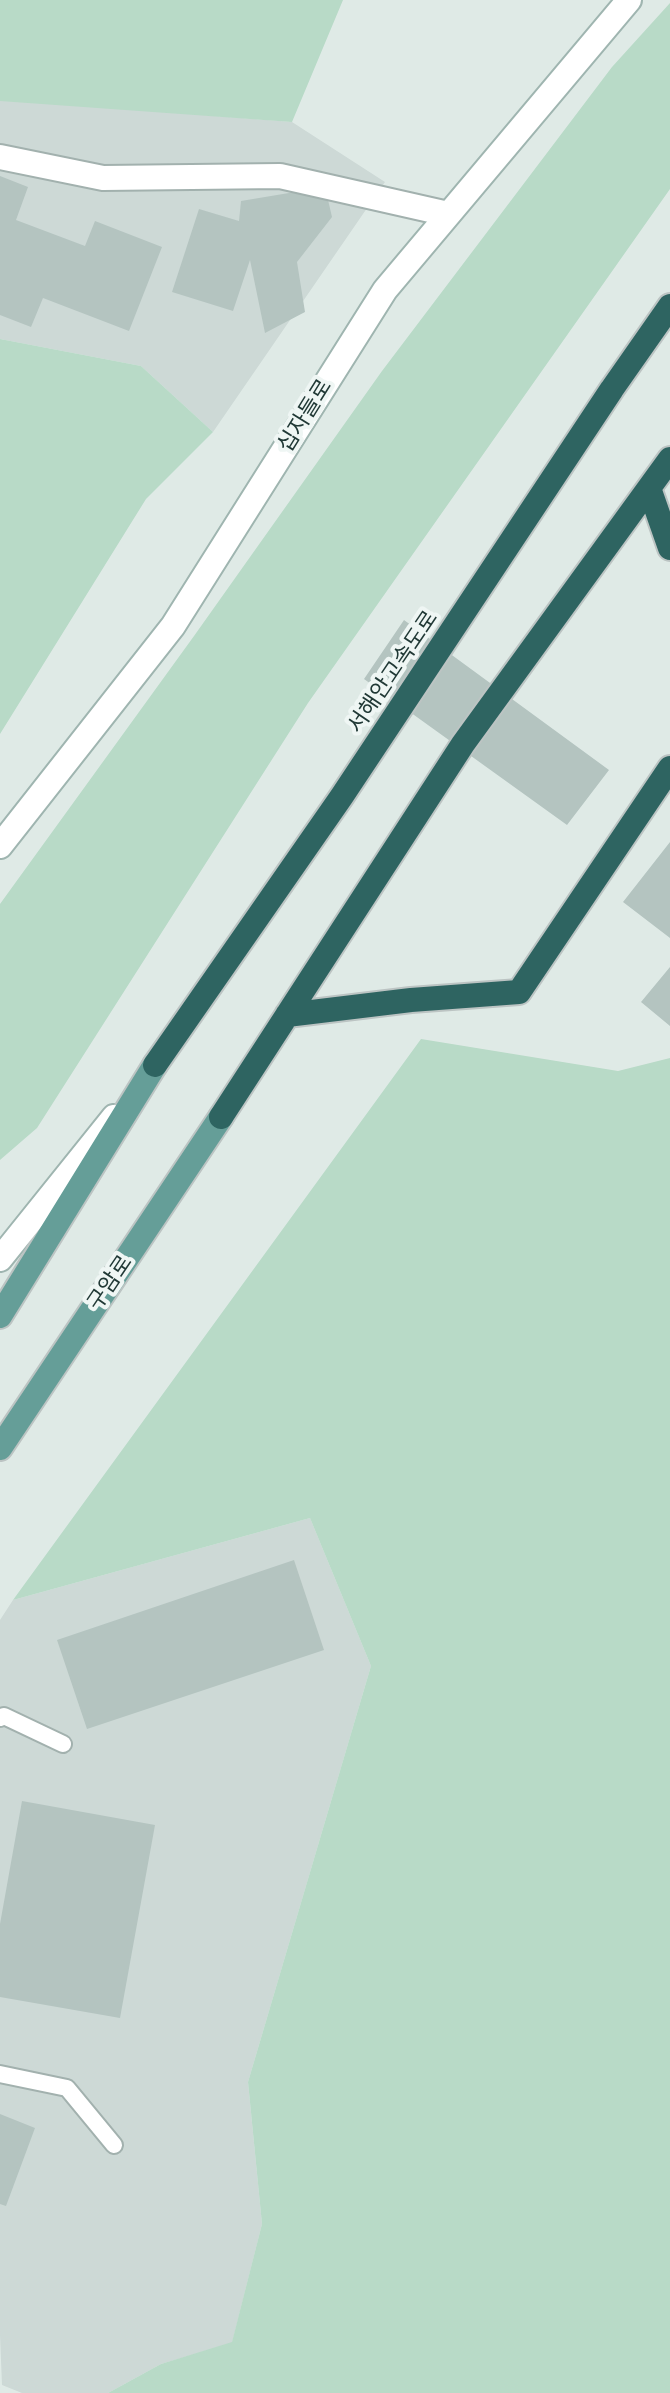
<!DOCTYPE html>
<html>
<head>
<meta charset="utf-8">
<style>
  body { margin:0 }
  canvas { display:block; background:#dfeae6 }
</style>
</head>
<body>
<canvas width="670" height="2393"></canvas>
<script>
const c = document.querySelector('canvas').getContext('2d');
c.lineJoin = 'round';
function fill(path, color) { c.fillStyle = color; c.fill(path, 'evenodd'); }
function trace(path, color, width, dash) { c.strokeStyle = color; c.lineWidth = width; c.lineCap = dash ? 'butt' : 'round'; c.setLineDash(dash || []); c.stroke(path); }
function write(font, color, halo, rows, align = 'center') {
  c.font = font + ' Quicksand,"Noto Sans KR",sans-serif'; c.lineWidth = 8; c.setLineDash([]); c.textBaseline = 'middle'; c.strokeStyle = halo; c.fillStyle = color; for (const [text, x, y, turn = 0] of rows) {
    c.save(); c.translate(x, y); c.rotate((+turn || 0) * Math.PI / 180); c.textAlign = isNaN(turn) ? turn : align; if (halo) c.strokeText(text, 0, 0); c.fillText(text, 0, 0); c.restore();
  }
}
const built = new Path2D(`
  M0,99L292,122L385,182L213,432L141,366L0,339Z
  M310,1518L371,1666L248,2082L262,2224L232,2343L161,2364L108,2393H22L2,2385L0,2335V1620L13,1600Z`);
const green = new Path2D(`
  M0,0H343L292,122L0,101Z
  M670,3V189L308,703L37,1128L0,1160V904L194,636L382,371L612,67Z
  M0,339L141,366L213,432L146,499L0,734Z
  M421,1039L618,1071L670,1058V2393H108L161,2364L232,2342L262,2224L248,2082L371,1666L310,1518L13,1600Z`);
const building = new Path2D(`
  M0,176L28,187L16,220L85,246L95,221L162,247L129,331L43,298L31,327L0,315Z
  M325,187L332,217L297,262L305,312L265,333L250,260L233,311L172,292L199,209L239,221L241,201Z
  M404,620L609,770L567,825L364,679Z
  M670,842V938L623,902Z
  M670,967V1026L641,1002Z
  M294,1560L324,1650L87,1729L57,1640Z
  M22,1801L155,1825L120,2018L0,1997V1924Z
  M0,2114L35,2128L6,2206L0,2204Z`);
const service = new Path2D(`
  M0,1718L4,1716L63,1744
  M0,2074L67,2088L114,2145`);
const minor = new Path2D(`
  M0,157L103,178L280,176L448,214`);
const secondary = new Path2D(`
  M0,846L173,626L385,290L629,0
  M0,1259L114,1117`);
const primary = new Path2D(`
  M0,1316L155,1065
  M0,1448L221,1117`);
const motorway = new Path2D(`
  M649,488L670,548
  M287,1015L411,1000L519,992L670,768
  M155,1065L342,796L612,389L670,306
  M221,1117L463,744L670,459`);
const streetNames = [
  ["십자들로",305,416,-58],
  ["서해안고속도로",393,672,-56],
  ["구암로",110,1283,-56]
];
fill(built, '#cdd9d6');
fill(green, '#b8dac7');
fill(building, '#b4c4c0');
trace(service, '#a2b1ae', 20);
trace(minor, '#a2b1ae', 28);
trace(secondary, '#9fb5b0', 28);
trace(primary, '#bcc4c3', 28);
trace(motorway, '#bcc4c3', 28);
trace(service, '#fff', 16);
trace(minor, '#fff', 24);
trace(secondary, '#fff', 24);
trace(primary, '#659e98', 24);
trace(motorway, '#2e6461', 24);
write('22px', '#213936', '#eff6f4', streetNames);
</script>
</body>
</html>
